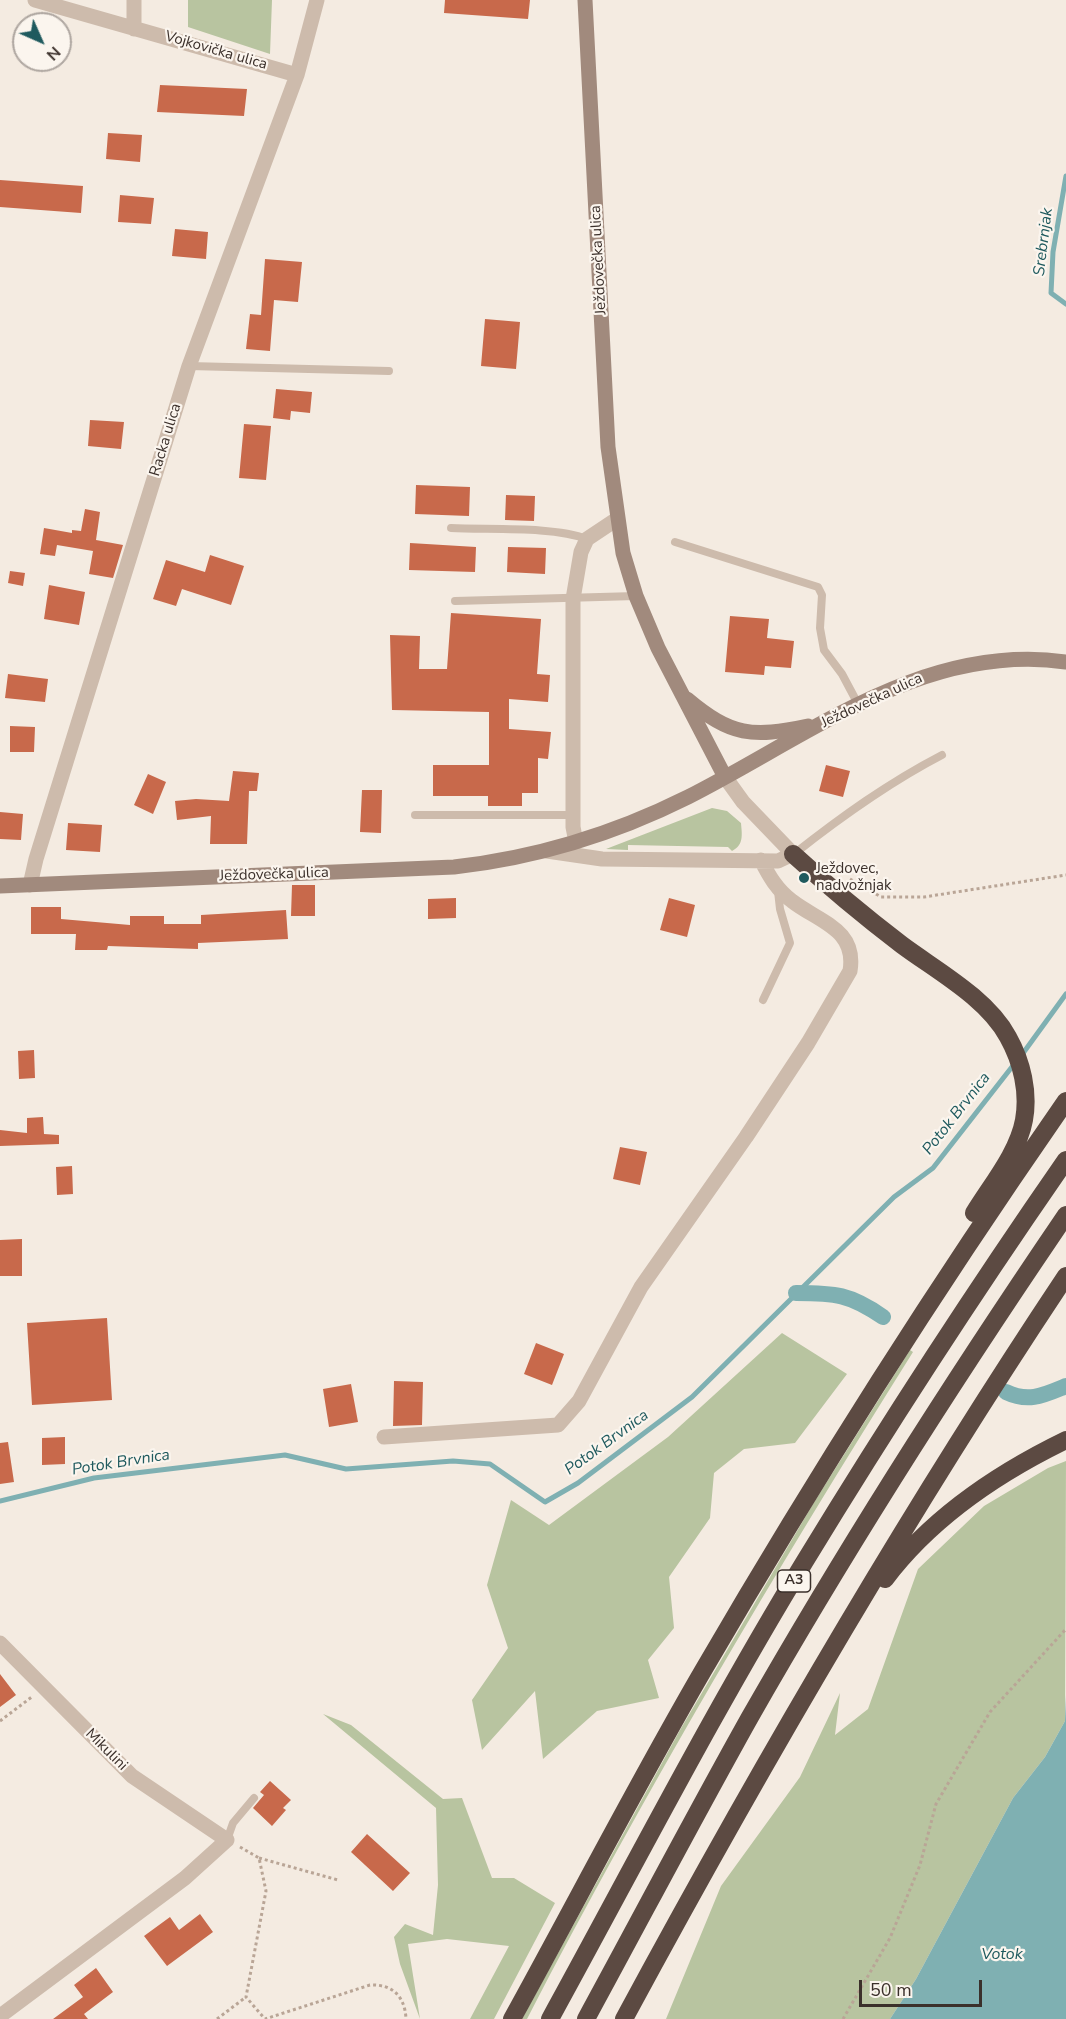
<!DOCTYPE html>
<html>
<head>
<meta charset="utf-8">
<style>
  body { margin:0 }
  #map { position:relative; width:1066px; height:2019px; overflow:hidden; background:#f4ebe1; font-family:"Nunito Sans",sans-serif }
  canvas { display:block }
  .north { position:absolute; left:12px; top:12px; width:60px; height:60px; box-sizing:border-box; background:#fbf5ee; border:2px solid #aea6a0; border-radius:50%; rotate:135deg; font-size:16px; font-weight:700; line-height:24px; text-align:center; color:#3b302b }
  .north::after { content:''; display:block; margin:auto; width:21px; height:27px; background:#1f5a5e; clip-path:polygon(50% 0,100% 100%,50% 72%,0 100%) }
  .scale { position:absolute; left:859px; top:1980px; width:123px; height:27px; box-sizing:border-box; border:3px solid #3b302b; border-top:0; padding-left:8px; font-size:18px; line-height:21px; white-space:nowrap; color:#3b302b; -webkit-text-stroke:4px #fbf5ee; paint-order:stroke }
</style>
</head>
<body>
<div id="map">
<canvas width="1066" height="2019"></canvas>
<div class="north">N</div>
<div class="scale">50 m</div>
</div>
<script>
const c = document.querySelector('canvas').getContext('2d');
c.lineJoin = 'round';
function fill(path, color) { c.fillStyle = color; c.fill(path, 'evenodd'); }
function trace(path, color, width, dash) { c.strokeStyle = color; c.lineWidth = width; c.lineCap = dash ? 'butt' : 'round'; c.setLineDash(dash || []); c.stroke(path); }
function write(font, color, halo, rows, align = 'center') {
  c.font = font + ' "Nunito Sans",sans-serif'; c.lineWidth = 4.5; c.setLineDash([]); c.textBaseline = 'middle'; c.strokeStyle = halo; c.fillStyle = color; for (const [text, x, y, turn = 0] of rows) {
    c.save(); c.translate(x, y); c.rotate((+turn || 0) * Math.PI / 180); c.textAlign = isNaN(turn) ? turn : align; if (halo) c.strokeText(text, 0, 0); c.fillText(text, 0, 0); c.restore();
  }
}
const green = new Path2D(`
  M188,0H272L270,54L188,27Z
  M712,808L727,811L741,823C742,835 744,845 732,851L728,847L628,845V850L606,849Z
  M782,1333L847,1374L795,1443L744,1449L714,1473L710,1518L669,1577L674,1628L648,1660L659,1698L597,1711L543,1759L535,1691L482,1750L472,1700L508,1648L487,1585L511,1500L549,1525L668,1437Z
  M910,1350L913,1352C776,1570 645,1791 527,2019H522L680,1730L813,1504Z
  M1066,1461L1065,1721L1045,1757L1013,1798L916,1979L890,2019H666L721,1886L800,1777L840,1693L835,1735L868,1709L918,1569L984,1506L1048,1468Z
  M323,1714L351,1725L443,1799L462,1798L492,1878H514L555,1903L494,2019H470L509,1946L447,1939L408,1944L420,2019L400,1964L394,1937L405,1924L433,1935L438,1885L436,1808Z`);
const water = new Path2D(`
  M1066,1695V2019H890L916,1979L1013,1798L1045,1757L1065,1721Z`);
const stream = new Path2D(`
  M1066,176L1053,252L1051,293L1066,304
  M1021,1056L1066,994
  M0,1501L94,1478L285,1455L346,1469L453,1461L490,1464L545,1502L578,1483L692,1397L894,1197L933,1168L1015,1063`);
const canal = new Path2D(`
  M796,1293C835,1293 850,1294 883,1317
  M1006,1392C1029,1403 1044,1395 1066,1386`);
const building = new Path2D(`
  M445,0H530L528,19L444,13Z
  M160,85L247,89L244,116L157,112Z
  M108,133L142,135L140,162L106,159Z
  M0,180L83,186L81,213L0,207Z
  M120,195L154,198L151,224L118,222Z
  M175,229L208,232L206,259L172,256Z
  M265,259L302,262L298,302L274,300L270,351L246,349L250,314L261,315Z
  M485,319L520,322L516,369L481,366Z
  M276,389L312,392L310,413L291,411L290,420L273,418Z
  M90,420L124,422L121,449L88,446Z
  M244,424L271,426L266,480L239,478Z
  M416,485L470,487L469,516L415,514Z
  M506,495L535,496L534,521L505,520Z
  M85,509L100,512L96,540L123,545L113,578L89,574L93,551L57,545L55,556L40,554L44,528L72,533V530L81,531Z
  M410,543L476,547L475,572L409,570Z
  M508,547L546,548L545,574L507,572Z
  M210,555L244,566L231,605L182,589L176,606L153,599L166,560L205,572Z
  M10,571L25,573L23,586L8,583Z
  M49,585L85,592L79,625L44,619Z
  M451,613L541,619L537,674L550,675L548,702L509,699V729L551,732L548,759L538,758V793H522V806H488V796H433V765H489V712L392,710L390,635L420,636L419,669H447Z
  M730,616L769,619L767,638L794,641L791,668L765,666L764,675L725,672Z
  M8,674L48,679L45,702L5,698Z
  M10,726L35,727L34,752H10Z
  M826,765L850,771L843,797L819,791Z
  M233,771L259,773L257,791H249L247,844H210L211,816L177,820L175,801L196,799L229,801Z
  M148,774L166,782L153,814L134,805Z
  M362,790H382L381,833L360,832Z
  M0,812L23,814L21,840L0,839Z
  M68,823L102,825L100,852L66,850Z
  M292,885H315V916H291Z
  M456,898V918L428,919V899Z
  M669,898L695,905L687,937L660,930Z
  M31,907H61V919L130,925V916H164V924H201V915L286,910L288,939L198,943V949L108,946L107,950H75L76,934H31Z
  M34,1050L35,1078L19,1079L18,1051Z
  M43,1117L44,1134L59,1135V1144L0,1146V1130L27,1133V1118Z
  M620,1147L647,1152L640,1185L613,1179Z
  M72,1166L73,1194L57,1195L56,1167Z
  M22,1239V1276H0V1240Z
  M107,1318L112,1400L32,1405L27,1323Z
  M536,1343L564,1354L552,1385L524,1374Z
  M394,1381L423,1382L422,1425L393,1426Z
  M351,1384L358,1422L329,1427L323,1389Z
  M65,1437V1464L42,1465V1438Z
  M8,1442L14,1482L0,1484V1443Z
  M0,1674L16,1695L0,1707Z
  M270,1781L291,1800L283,1808L286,1810L272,1826L253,1808L264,1795L260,1792Z
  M367,1834L410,1873L393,1891L351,1852Z
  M200,1914L213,1932L167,1966L144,1936L170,1917L179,1930Z
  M96,1968L113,1992L84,2014L88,2019H53L83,1997L74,1985Z`);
const path = new Path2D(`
  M850,879L881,897H924L1066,875
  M0,1721L33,1696
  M240,1847L259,1858L266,1891L246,1997L265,2019L370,1985C392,1984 405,1996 406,2019
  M259,1858L338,1880
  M217,2019L246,1997
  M843,2019L890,1938L920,1865L936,1804L990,1712L1066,1629`);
const lane = new Path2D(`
  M189,366L389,371
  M451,528C489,530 553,526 587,539
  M675,542L818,587L822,595L820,628L824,650L842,674L858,704
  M455,601L636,596
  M415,815H574
  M794,854C841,817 888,783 942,755
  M763,1000L790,943L780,909L778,891
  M227,1840L233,1823L254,1798`);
const street = new Path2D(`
  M35,0L297,75
  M134,29V0
  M576,842L573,827V599L581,552L587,539L617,519
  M547,851L602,859L778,861L793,854L743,802L725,777
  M30,885L36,859L189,366L297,75L317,0
  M384,1437L558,1425L579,1401L641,1287L746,1137L808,1043L850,971C857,929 819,922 792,901C777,890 769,876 761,860
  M0,1643L132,1776L227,1840L185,1878L0,2016`);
const secondary = new Path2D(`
  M585,0L608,447L623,553L636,596L658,648L725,777
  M687,699C731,736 752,738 808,726
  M0,886L454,867C535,858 614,834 688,797C807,737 924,642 1066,662`);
const highway = new Path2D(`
  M793,854C828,886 864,916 902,945C937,971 987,998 1008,1037C1022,1062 1029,1092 1024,1120C1018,1153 991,1185 974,1213
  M885,1579C931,1518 998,1473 1066,1440
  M512,2019C576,1903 637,1784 704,1669C817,1475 938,1285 1066,1101
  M550,2019C634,1866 714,1710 805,1561C888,1425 975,1291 1066,1160
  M586,2019C641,1918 694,1817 750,1717C848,1545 955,1378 1066,1215
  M624,2019C761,1765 906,1516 1066,1276`);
const markers = [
  [804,878,6,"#1f5a5e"]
];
const shields = [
  [794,1581,33]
];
const shieldNames = [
  ["A3",794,1581]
];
const streetNames = [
  ["Vojkovička ulica",216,51,16],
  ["Ježdovečka ulica",599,260,-93],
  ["Racka ulica",166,440,-73],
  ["Ježdovečka ulica",872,701,-25],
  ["Ježdovečka ulica",274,875,-2],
  ["Mikulini",106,1750,45]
];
const poiNames = [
  ["Ježdovec,",816,869],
  ["nadvožnjak",816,886]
];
const waterNames = [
  ["Srebrnjak",1044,242,-83],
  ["Potok Brvnica",957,1114,-52],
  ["Potok Brvnica",607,1443,-36],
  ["Potok Brvnica",121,1463,-9],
  ["Votok",1002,1955]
];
fill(green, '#b8c4a0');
fill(water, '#7fb0b2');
trace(stream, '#7fb0b2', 5);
trace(canal, '#7fb0b2', 16);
fill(building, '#c8694b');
trace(path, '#b9a596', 3, [3, 3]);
trace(lane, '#cdbbac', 8);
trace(street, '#cdbbac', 15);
trace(secondary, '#a18a7d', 15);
trace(highway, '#5c4a42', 18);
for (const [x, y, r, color] of markers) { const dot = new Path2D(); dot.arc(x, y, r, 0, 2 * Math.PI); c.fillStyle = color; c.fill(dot); trace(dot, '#fbf5ee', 2); }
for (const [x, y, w] of shields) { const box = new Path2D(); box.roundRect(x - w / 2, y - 11, w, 22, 4.5); c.fillStyle = '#fbf5ee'; c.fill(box); trace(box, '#3b302b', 1.5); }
write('bold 14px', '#3b302b', null, shieldNames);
write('15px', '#3b302b', '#fbf5ee', streetNames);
write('15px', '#3b302b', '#fbf5ee', poiNames, 'left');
write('italic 16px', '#1f5a5e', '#fbf5ee', waterNames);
</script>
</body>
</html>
